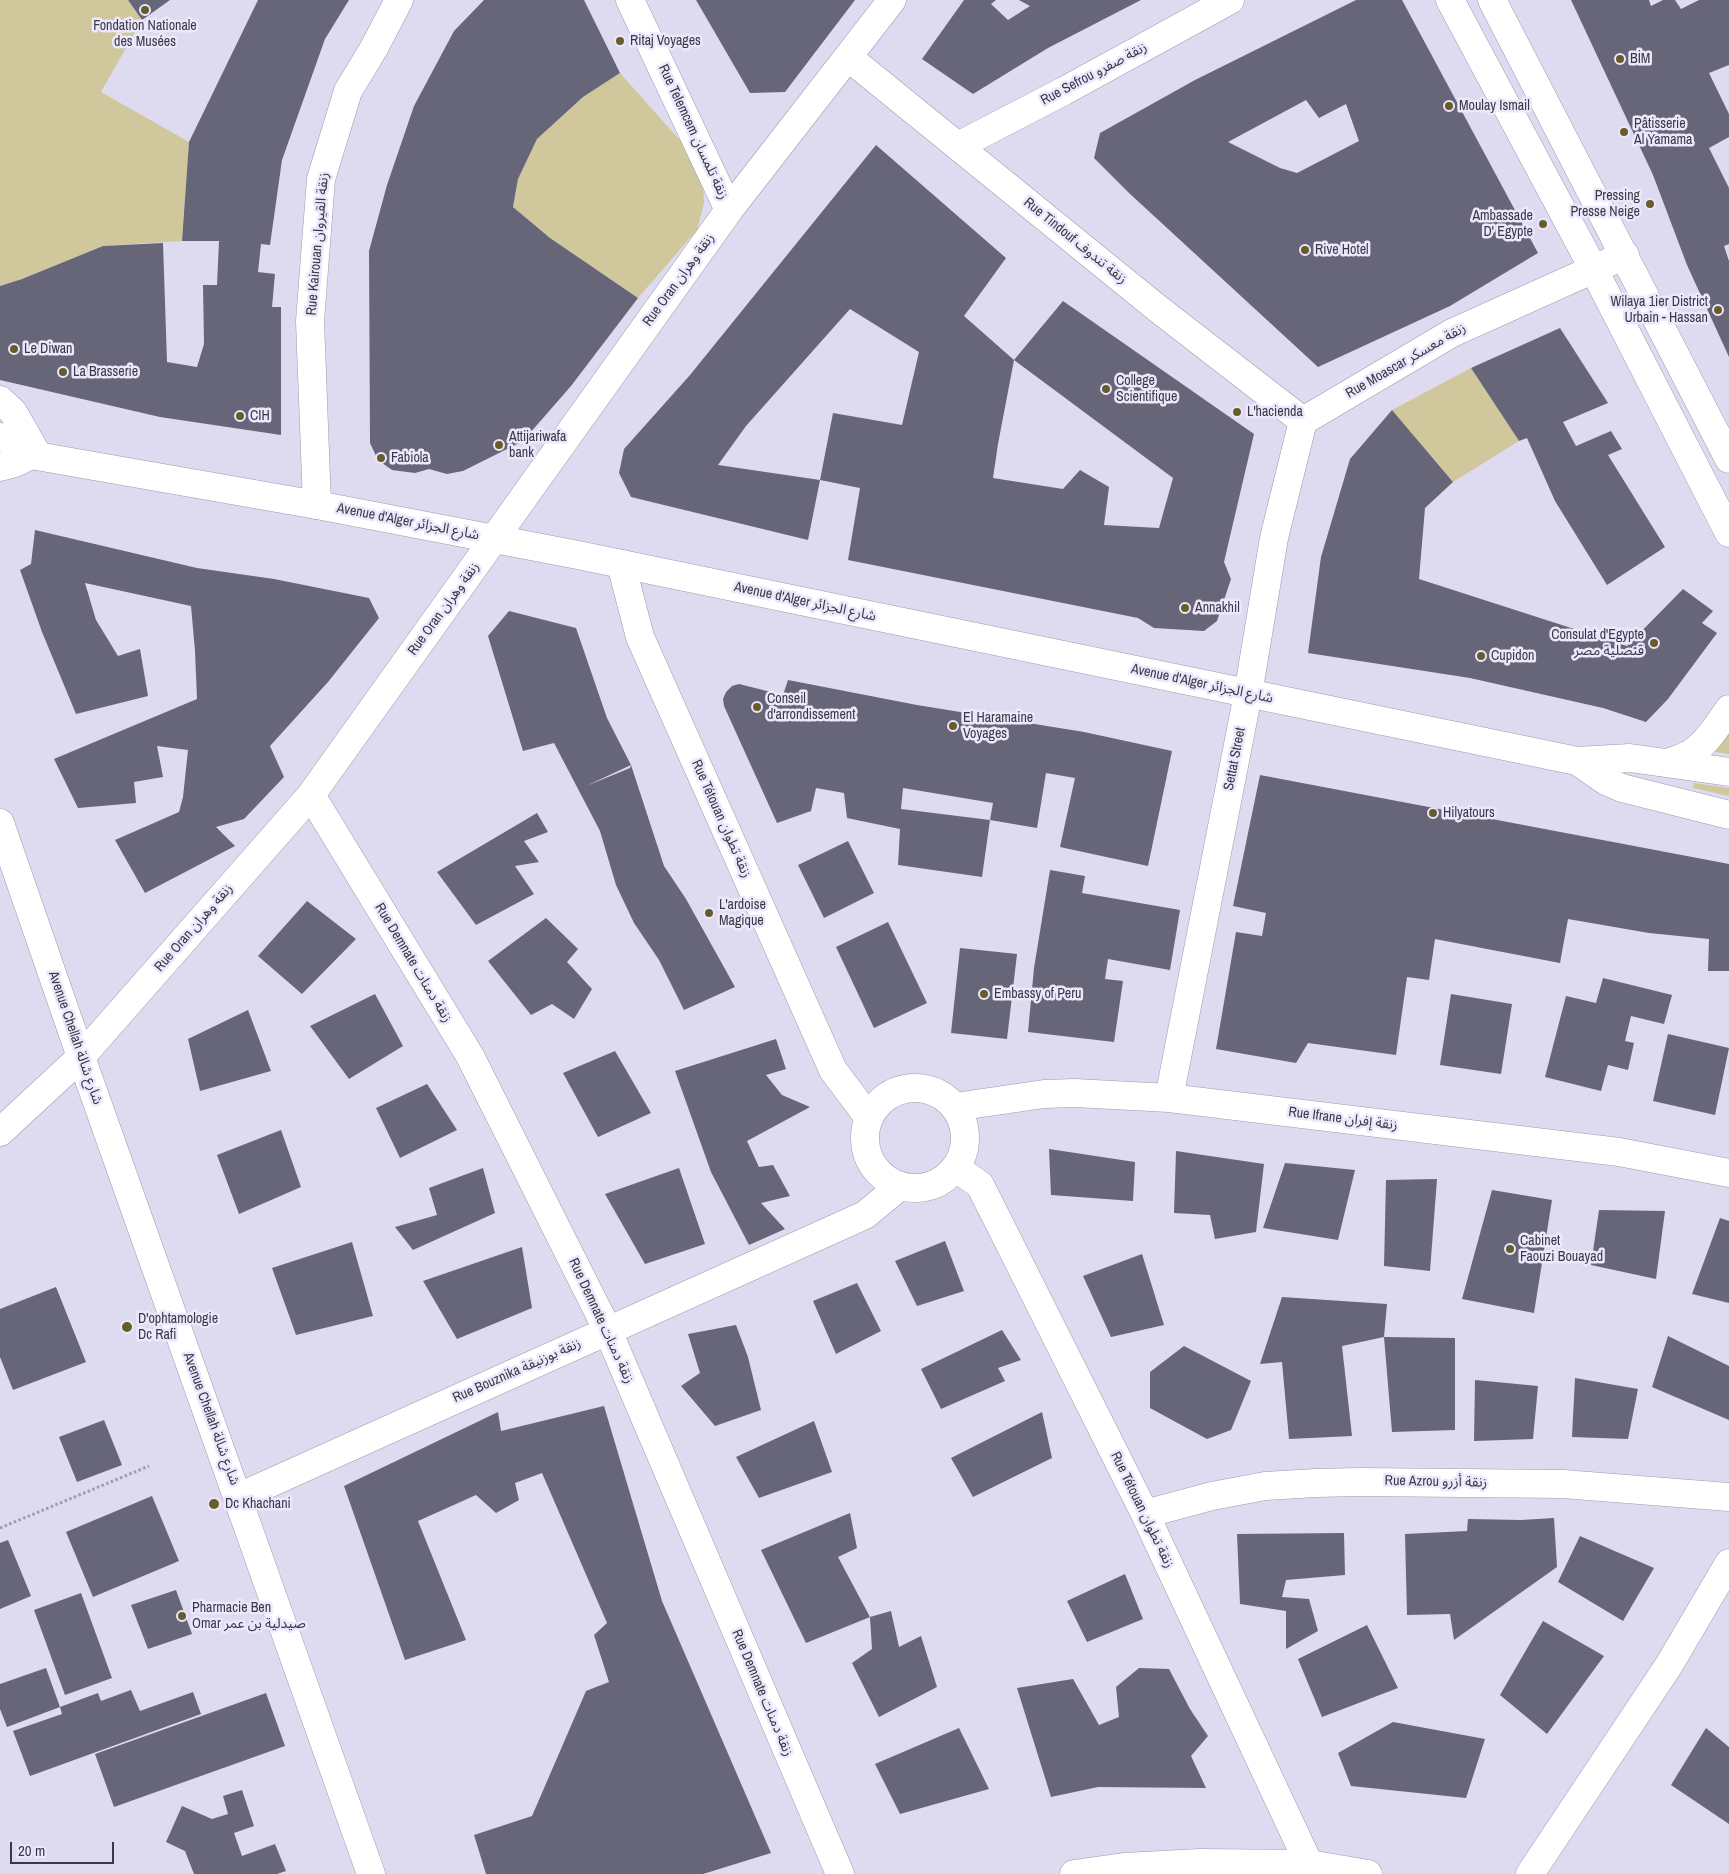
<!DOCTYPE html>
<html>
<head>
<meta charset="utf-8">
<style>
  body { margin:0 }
  #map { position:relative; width:1729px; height:1874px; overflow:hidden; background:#dedbf1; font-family:"Archivo Narrow",sans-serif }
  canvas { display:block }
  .scale { position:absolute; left:10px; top:1842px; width:104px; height:22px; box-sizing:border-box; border:2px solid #3a3942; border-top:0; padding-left:6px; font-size:15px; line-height:18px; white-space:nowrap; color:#3a3942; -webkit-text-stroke:4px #ebe8fe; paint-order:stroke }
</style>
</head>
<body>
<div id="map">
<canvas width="1729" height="1874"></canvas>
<div class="scale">20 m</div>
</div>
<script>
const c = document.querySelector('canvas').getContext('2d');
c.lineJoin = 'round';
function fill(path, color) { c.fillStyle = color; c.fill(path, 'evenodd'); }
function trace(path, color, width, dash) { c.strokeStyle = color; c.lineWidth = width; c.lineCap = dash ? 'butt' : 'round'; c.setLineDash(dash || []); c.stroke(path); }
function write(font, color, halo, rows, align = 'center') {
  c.font = font + ' "Archivo Narrow","Noto Sans Arabic",sans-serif'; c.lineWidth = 5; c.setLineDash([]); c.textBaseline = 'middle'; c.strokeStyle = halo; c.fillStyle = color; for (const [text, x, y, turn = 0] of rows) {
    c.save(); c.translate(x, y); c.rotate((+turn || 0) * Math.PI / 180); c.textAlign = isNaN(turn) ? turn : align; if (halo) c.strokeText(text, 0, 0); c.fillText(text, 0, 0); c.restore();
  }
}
const green = new Path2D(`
  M0,0H128L142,20L101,92L189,142L182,241L103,246L22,279L0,286Z
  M620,73L702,165L704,203L697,230L638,298L550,238L513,207L518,179L537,139L583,97Z
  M1471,368L1519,441L1453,482L1392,410Z
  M1729,733V754L1715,752Z
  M1694,783L1729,788V796L1693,788Z`);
const building = new Path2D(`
  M128,0H170L142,20Z
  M258,0H349L325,39L282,160L270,245L261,244L258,272L275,274L272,307H281V435L160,417L0,380V286L22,279L103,246L163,243L167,362L197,367L204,344L203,285H217L219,241H182L189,142Z
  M484,0H584L620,73L583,97L537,139L518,179L513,207L550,238L638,298L571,386L523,441L463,471L447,474L429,469L415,473L392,470L378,460L370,443L369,251L387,185L414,106L454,31Z
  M696,0H855L785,92L750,93Z
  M964,0H996L991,4L1008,20L1030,6L1019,0H1141L1048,48L973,94L922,59Z
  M1356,0H1402L1538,253L1450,306L1318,367L1129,193L1094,158L1100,133L1195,80ZM1306,100L1319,118L1346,104L1359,141L1297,173L1280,168L1228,142Z
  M1571,0H1649L1651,6L1663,0H1675L1681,9L1699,0H1729V65L1709,73L1729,114V137L1709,148L1729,188V244L1724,246L1729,261V357L1687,265L1653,175Z
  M876,145L1006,258L964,316L1014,360L998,444L993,478L1063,489L1080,470L1109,487L1104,525L1159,528L1173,478L1014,360L1063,301L1254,434L1224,562L1231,579L1217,621L1204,631L1154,628L1138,618L848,560L860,488L820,480L833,413L902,425L919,352L850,309L746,426L718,465L820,480L808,540L631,497L619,473L624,449L690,375Z
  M1560,328L1608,403L1563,422L1576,446L1611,431L1622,449L1608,455L1665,547L1607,585L1555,501L1527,438L1519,441L1471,368Z
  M1392,410L1453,482L1425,508L1419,579L1627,646L1683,589L1713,611L1702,623L1717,633L1668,699L1646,722L1603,708L1470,678L1308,653L1321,557L1350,459Z
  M35,530L197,568L274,579L369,598L379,618L328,682L270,746L284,777L244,819L216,827L235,846L145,893L115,840L179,812L183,797L188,750L157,746L163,777L134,782L136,803L78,808L54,759L197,699L195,651L191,606L85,583L96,620L118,656L140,649L148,696L76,714L42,632L20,570L31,564Z
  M509,611L576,628L607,718L631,765L586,786L630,768L631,765L664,866L686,899L735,987L684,1010L659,960L634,923L616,885L600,831L554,743L523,751L488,636Z
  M788,680L917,705L1084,732L1172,751L1148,866L1060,847L1075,778L1046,773L1037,828L990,820L993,803L903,788L901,809L990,820L982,877L898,865L900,829L847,818L844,793L816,788L811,811L777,823L724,706L723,699L726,692L732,686L739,684L783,695Z
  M1260,775L1729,864V971H1708L1709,939L1649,933L1568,919L1560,963L1435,939L1429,980L1407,977L1396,1055L1308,1043L1296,1063L1216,1049L1236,932L1262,936L1266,913L1233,906Z
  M537,813L548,832L524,841L539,862L515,866L534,894L476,925L437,872Z
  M848,841L874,893L824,918L798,865Z
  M1050,870L1085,876L1082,893L1180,910L1170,970L1108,959L1105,979L1123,981L1114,1042L1028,1032L1034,968Z
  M307,901L356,939L302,994L258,956Z
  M546,918L578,949L567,962L592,989L574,1019L552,1004L531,1015L488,961Z
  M888,922L927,1003L874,1028L836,947Z
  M960,948L1017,954L1007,1039L951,1033Z
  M1603,978L1672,995L1664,1024L1631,1016L1625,1041L1634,1043L1628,1070L1608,1065L1601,1091L1545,1077L1566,996L1596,1003Z
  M375,994L403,1046L349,1079L310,1026Z
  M1451,994L1512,1004L1501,1074L1440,1065Z
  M248,1010L271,1071L200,1091L188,1039Z
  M1668,1034L1729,1048L1715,1115L1653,1101Z
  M776,1039L786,1069L766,1075L782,1095L810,1107L747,1141L759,1167L773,1165L790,1196L761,1203L785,1229L749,1245L711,1172L675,1071Z
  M615,1051L651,1113L598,1137L563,1073Z
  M427,1084L457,1130L400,1158L376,1108Z
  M281,1130L301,1187L239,1214L217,1155Z
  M1049,1149L1135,1162L1133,1201L1051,1195Z
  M1176,1151L1264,1164L1256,1232L1215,1239L1210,1215L1174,1213Z
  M1285,1163L1355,1170L1338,1240L1263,1228Z
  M483,1168L495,1213L413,1250L395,1227L437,1215L429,1188Z
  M679,1168L705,1244L645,1264L605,1194Z
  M1437,1179L1430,1271L1384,1266L1386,1180Z
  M1492,1190L1552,1200L1534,1313L1462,1299Z
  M1599,1210L1665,1211L1656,1279L1591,1265Z
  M1720,1218L1729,1221V1303L1692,1294Z
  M945,1241L964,1291L917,1306L895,1261Z
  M352,1242L373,1316L296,1335L272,1268Z
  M522,1247L532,1308L457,1339L423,1281Z
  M1142,1254L1164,1325L1111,1337L1083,1276Z
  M857,1283L881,1331L836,1354L813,1301Z
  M56,1287L86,1362L13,1390L0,1357V1309Z
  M1282,1297L1387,1304L1384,1337L1342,1346L1352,1436L1289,1439L1282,1362L1260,1364Z
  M736,1325L748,1357L761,1410L715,1426L681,1386L700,1373L688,1334Z
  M1002,1330L1021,1360L998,1368L1005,1381L941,1409L921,1369Z
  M1668,1336L1729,1366V1420L1652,1387Z
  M1384,1337L1455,1338V1430L1392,1432Z
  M1184,1346L1251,1381L1231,1430L1207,1439L1150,1408V1372Z
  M1575,1378L1638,1389L1628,1439L1572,1437Z
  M1475,1380L1538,1386L1533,1439L1474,1441Z
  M604,1406L662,1601L771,1853L703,1874H486L474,1835L532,1816L586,1691L609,1682L594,1635L607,1623L542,1473L515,1483L519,1500L496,1513L476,1495L418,1521L466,1640L405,1660L344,1486L498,1412L501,1431Z
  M1042,1412L1052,1458L973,1497L951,1458Z
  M104,1420L122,1465L77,1482L59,1437Z
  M814,1421L832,1472L759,1498L736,1457Z
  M152,1496L179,1561L93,1597L66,1532Z
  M850,1513L857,1548L838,1557L870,1617L806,1643L761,1550Z
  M1554,1518L1557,1567L1454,1640L1450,1614L1407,1615L1405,1534L1467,1531L1468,1519L1521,1520Z
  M1344,1533L1345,1575L1286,1580L1282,1597L1309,1599L1318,1631L1286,1649V1611L1240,1604L1237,1534Z
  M1580,1536L1654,1568L1623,1621L1558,1582Z
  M8,1540L31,1596L0,1609V1543Z
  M1125,1574L1143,1619L1087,1642L1067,1601Z
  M176,1590L192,1634L148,1649L131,1605Z
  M81,1593L112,1678L65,1695L34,1610Z
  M891,1611L899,1647L921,1636L937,1687L879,1717L852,1663L872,1649L870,1617Z
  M1543,1621L1604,1656L1547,1734L1500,1695Z
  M1367,1625L1398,1688L1322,1717L1298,1659Z
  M46,1668L60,1707L7,1727L0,1709V1684Z
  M1139,1668L1169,1669L1190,1709L1208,1736L1191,1756L1206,1788L1098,1787L1051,1797L1017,1688L1073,1679L1099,1725L1119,1717L1116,1687Z
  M131,1690L140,1711L193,1692L201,1714L30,1776L13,1731L62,1714L60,1707L98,1693L101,1701Z
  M266,1693L285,1746L114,1807L95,1754Z
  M1393,1722L1485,1739L1466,1798L1351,1786L1338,1753Z
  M959,1728L989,1789L900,1814L875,1764Z
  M1706,1728L1729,1747V1824L1671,1785Z
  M242,1790L254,1826L234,1833L242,1856L275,1844L286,1871L277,1874H194L185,1851L166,1842L182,1806L212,1819L228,1814L223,1796Z`);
const path = new Path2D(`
  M0,1528L149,1466`);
const minor = new Path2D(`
  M630,0L729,210
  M848,57L1157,308L1303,421
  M958,146L1064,91L1230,0
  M0,400L13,412L38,456
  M1303,421L1452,333L1625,255
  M317,505L310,321L321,179L348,91L374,48L399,0
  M621,564L640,637L833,1070L869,1118
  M311,795L470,1056L608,1331L840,1874
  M0,823L81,1057L371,1874
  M865 1138a50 50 0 1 1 100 0a50 50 0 1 1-100 0Z
  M1169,1098L1248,694L1274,538L1303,421
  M955,1107L1044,1094L1075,1093L1169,1098L1619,1152L1729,1173
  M0,1132L81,1057L311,795L729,210L892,0
  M956,1168L980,1185L1145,1514L1309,1864
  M239,1497L865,1215L900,1186
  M1145,1514L1212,1496L1265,1486L1316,1483L1360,1482L1563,1484L1729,1497
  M1074,1874L1124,1867L1200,1863L1309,1864L1368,1874
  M1530,1874L1669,1665L1729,1563`);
const major = new Path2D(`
  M1450,0L1594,270L1729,533
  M1492,0L1729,459
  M0,437L16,443L31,455L317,505L578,555L1577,761L1630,758L1729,772
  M0,467L15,463L31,455
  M1577,761L1606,781L1622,788L1729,815
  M1668,763C1675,760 1683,758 1690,754C1706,744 1718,725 1729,709`);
const markers = [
  [145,10,5,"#675d2a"],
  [620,41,5,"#675d2a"],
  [1620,59,5,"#675d2a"],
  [1449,106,5,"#675d2a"],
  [1624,132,5,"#675d2a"],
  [1650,204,5,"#675d2a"],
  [1543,224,5,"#675d2a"],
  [1305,250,5,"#675d2a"],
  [1718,310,5,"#675d2a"],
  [14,349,5,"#675d2a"],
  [63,372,5,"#675d2a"],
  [1106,389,5,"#675d2a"],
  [1237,412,5,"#675d2a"],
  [240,416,5,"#675d2a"],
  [499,445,5,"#675d2a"],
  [381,458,5,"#675d2a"],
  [1185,608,5,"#675d2a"],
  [1654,643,5,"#675d2a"],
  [1481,656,5,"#675d2a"],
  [757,707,5,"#675d2a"],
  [953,726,5,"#675d2a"],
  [1433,813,5,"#675d2a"],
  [709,913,5,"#675d2a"],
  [984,994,5,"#675d2a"],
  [1510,1249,5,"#675d2a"],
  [127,1327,6,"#675d2a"],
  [214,1504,6,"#675d2a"],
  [182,1616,5,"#675d2a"]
];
const poiNames = [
  ["Fondation Nationale",145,26,"center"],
  ["des Musées",145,42,"center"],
  ["Ritaj Voyages",630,41],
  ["BİM",1630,59],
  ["Moulay Ismail",1459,106],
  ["Pâtisserie",1634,124],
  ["Al Yamama",1634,140],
  ["Pressing",1640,196,"right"],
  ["Presse Neige",1640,212,"right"],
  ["Ambassade",1533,216,"right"],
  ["D' Egypte",1533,232,"right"],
  ["Rive Hotel",1315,250],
  ["Wilaya 1ier District",1708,302,"right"],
  ["Urbain - Hassan",1708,318,"right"],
  ["Le Diwan",24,349],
  ["La Brasserie",73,372],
  ["College",1116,381],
  ["Scientifique",1116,397],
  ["L'hacienda",1247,412],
  ["CIH",250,416],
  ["Attijariwafa",509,437],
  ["bank",509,453],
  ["Fabiola",391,458],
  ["Annakhil",1195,608],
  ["Consulat d'Egypte",1644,635,"right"],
  ["قنصلية مصر",1644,651,"right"],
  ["Cupidon",1491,656],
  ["Conseil",767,699],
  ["d'arrondissement",767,715],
  ["El Haramaine",963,718],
  ["Voyages",963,734],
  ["Hilyatours",1443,813],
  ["L'ardoise",719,905],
  ["Magique",719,921],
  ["Embassy of Peru",994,994],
  ["Cabinet",1520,1241],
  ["Faouzi Bouayad",1520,1257],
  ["D'ophtamologie",138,1319],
  ["Dc Rafi",138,1335],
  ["Dc Khachani",225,1504],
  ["Pharmacie Ben",192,1608],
  ["Omar صيدلية بن عمر",192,1624]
];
const streetNames = [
  ["Rue Sefrou زنقة صفرو",1094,74,-28],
  ["Rue Telemcem زنقة تلمسان",693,132,65],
  ["Rue Tindouf زنقة تندوف",1075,241,39],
  ["Rue Kairouan زنقة القيروان",318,244,-85],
  ["Rue Oran زنقة وهران",679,280,-54],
  ["Rue Moascar زنقة معسكر",1406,361,-30],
  ["Avenue d'Alger شارع الجزائر",408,522,11],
  ["Avenue d'Alger شارع الجزائر",805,602,12],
  ["Rue Oran زنقة وهران",444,609,-54],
  ["Avenue d'Alger شارع الجزائر",1202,684,12],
  ["Settat Street",1235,759,-79],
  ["Rue Tétouan زنقة تطوان",721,819,66],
  ["Rue Oran زنقة وهران",194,928,-49],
  ["Rue Demnate زنقة دمنات",413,963,59],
  ["Avenue Chellah شارع شالة",75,1038,71],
  ["Rue Ifrane زنقة إفران",1343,1119,7],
  ["Rue Demnate زنقة دمنات",601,1321,65],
  ["Rue Bouznika زنقة بوزنيقة",517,1371,-24],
  ["Avenue Chellah شارع شالة",211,1419,70],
  ["Rue Azrou زنقة أزرو",1436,1482,1],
  ["Rue Tétouan زنقة تطوان",1142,1510,64],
  ["Rue Demnate زنقة دمنات",762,1693,67]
];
fill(green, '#d0c89c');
fill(building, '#676578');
trace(minor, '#9d9aae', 29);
trace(major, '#9d9aae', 29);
trace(path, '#9d9bac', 3, [2.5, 2.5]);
trace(minor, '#fff', 28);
trace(major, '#fff', 28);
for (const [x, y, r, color] of markers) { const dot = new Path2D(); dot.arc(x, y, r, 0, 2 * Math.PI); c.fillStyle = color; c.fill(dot); trace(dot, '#ebe8fe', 2); }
write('14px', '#3a3942', '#ebe8fe', poiNames, 'left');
write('14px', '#3a3942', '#ebe8fe', streetNames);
</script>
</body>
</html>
